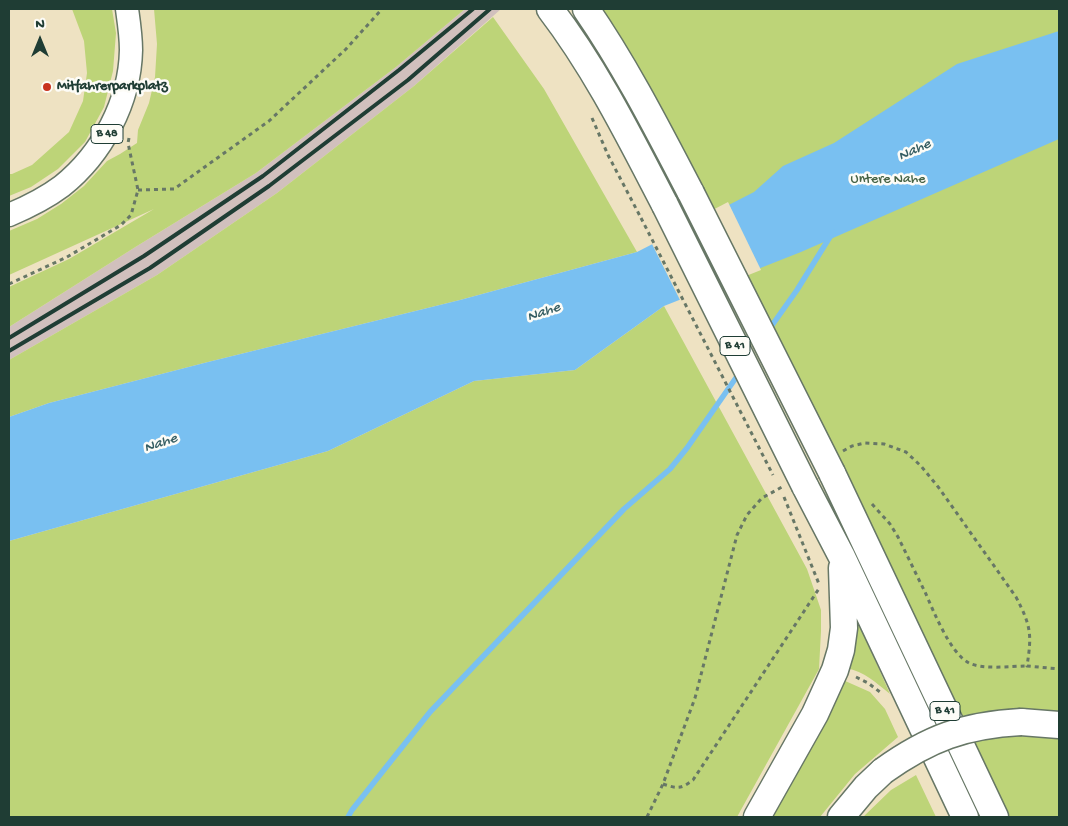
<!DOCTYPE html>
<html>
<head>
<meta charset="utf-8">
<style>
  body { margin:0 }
  #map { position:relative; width:1068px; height:826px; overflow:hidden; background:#eee2c2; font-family:"Gochi Hand",sans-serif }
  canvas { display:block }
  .frame { position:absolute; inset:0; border:10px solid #1f3d34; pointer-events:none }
  .north { position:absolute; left:15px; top:15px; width:50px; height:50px; -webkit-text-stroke:4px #fdfcf7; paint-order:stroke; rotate:0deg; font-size:14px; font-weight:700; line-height:20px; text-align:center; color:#1f3d34 }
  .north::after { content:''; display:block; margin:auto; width:18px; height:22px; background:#1f3d34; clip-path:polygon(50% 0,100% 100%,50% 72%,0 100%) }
</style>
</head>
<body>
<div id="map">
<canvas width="1068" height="826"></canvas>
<div class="frame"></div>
<div class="north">N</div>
</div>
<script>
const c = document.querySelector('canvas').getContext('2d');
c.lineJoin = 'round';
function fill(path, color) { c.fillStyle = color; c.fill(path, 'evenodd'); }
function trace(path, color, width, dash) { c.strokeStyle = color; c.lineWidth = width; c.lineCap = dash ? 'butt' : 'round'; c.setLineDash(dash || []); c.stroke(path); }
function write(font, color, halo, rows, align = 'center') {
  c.font = font + ' "Gochi Hand",sans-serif'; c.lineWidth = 5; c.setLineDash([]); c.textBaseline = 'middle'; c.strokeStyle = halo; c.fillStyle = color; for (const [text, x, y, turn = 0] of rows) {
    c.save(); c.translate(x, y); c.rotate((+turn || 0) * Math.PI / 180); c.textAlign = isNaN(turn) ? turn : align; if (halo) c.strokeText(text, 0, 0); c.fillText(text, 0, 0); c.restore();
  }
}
const industrial = new Path2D(`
  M465,9H501L414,86L277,193L157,275L9,360V327L137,246L256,173L396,67Z`);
const green = new Path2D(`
  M72,9H112L116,33L113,71L104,107L85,142L58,169L31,187L9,196V174H12L32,165L69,132L83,101L87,73L84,41Z
  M154,9H465L396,67L256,173L137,246L9,327V287L69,259L154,209L9,275V231L37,219L61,204L84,186L107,161L120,154L137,143L138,130L149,103L155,77L157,44Z
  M595,9H1059V817H1008L847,483Z
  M493,17L544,89L637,252L460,300L208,362L49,403L9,417V360L157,275L277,193L414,86Z
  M664,306L807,569L821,610V631L819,669L737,817H9V541L328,451L474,381L575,370Z
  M849,601L890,694C875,682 865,672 846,668Z
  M843,680L870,692L885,709L898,737L855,774L820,817H769Z
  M916,775L936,817H863L891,790Z`);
const water = new Path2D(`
  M1059,31V139L801,252L664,306L575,370L474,381L328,451L9,541V417L49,403L208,362L460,300L637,252L754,192L783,166L834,143L957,64Z`);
const pier = new Path2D(`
  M728,202L761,270L681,302L651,242Z`);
const stream = new Path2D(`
  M768,331L797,290L833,232
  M348,817L352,810L430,712L624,509L670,469L687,448L740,372`);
const path = new Path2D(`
  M592,118L608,155L641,218
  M138,190L174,189L269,121L346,49L382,9
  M9,284L67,257L121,225L131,215L138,190L128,143L129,138
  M843,451L852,446L865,443L884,444L906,452L921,466L939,488L1016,597C1031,626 1032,634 1027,666L1059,669
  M784,497L819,584
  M872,504L890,524L898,537C907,555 916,574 925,592C934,612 950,653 969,663C984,670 1010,666 1027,666
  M856,677L868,683L880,692
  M663,784C678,789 681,789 693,780L820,587
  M647,817L663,784L695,698L737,535L747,515L762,498L782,487`);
const major = new Path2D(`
  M9,215C28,207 46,198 62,186C102,154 130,102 131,50C131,36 129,23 127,9`);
const highway = new Path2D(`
  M550,9C596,69 630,138 665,205
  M586,9C626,67 658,130 691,193
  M832,473L995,817
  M805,486L842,557L965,817
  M1021,722L1059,725
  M757,817L815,714L835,670L841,650L844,628L842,568
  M841,817L866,787L883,771`);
const rail = new Path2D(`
  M9,338L144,256L263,176L399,70L473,9
  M9,351L150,268L269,186L408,80L490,9`);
const pathBridge = new Path2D(`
  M641,218L773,475`);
const highwayBridge = new Path2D(`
  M691,193L832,473
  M665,205L805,486
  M883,771C929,738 965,725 1021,722`);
const markers = [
  [47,87,5,"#c8321e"]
];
const shields = [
  [107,134,32],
  [735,346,30],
  [945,711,30]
];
const shieldNames = [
  ["B 48",107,134],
  ["B 41",735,346],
  ["B 41",945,711]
];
const poiNames = [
  ["Mitfahrerparkplatz",57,87]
];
const parkNames = [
  ["Untere Nahe",888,180]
];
const waterNames = [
  ["Nahe",915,151,-25],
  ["Nahe",544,313,-19],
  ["Nahe",161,444,-19]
];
fill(industrial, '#d1c0bd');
fill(green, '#bdd478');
fill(water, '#79c0f1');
fill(pier, '#eee2c2');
trace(stream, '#79c0f1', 5.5);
trace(major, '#677766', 25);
trace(highway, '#677766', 29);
trace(path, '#677766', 3, [4, 4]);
trace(major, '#fff', 22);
trace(highway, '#fff', 26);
trace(rail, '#1f3d34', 4);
trace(highwayBridge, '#677766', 29, []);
trace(pathBridge, '#677766', 3, [4, 4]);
trace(highwayBridge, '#fff', 26);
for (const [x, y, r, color] of markers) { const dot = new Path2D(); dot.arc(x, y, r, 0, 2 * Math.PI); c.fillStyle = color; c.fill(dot); trace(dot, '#fdfcf7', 2); }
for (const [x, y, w] of shields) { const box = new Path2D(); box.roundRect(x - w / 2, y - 9.5, w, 19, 4); c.fillStyle = '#fdfcf7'; c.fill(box); trace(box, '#1f3d34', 1); }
write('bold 12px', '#1f3d34', null, shieldNames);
write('bold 14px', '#1f3d34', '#fdfcf7', poiNames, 'left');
write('14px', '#466345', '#fdfcf7', parkNames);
write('italic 15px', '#365e63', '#fdfcf7', waterNames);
</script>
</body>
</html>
